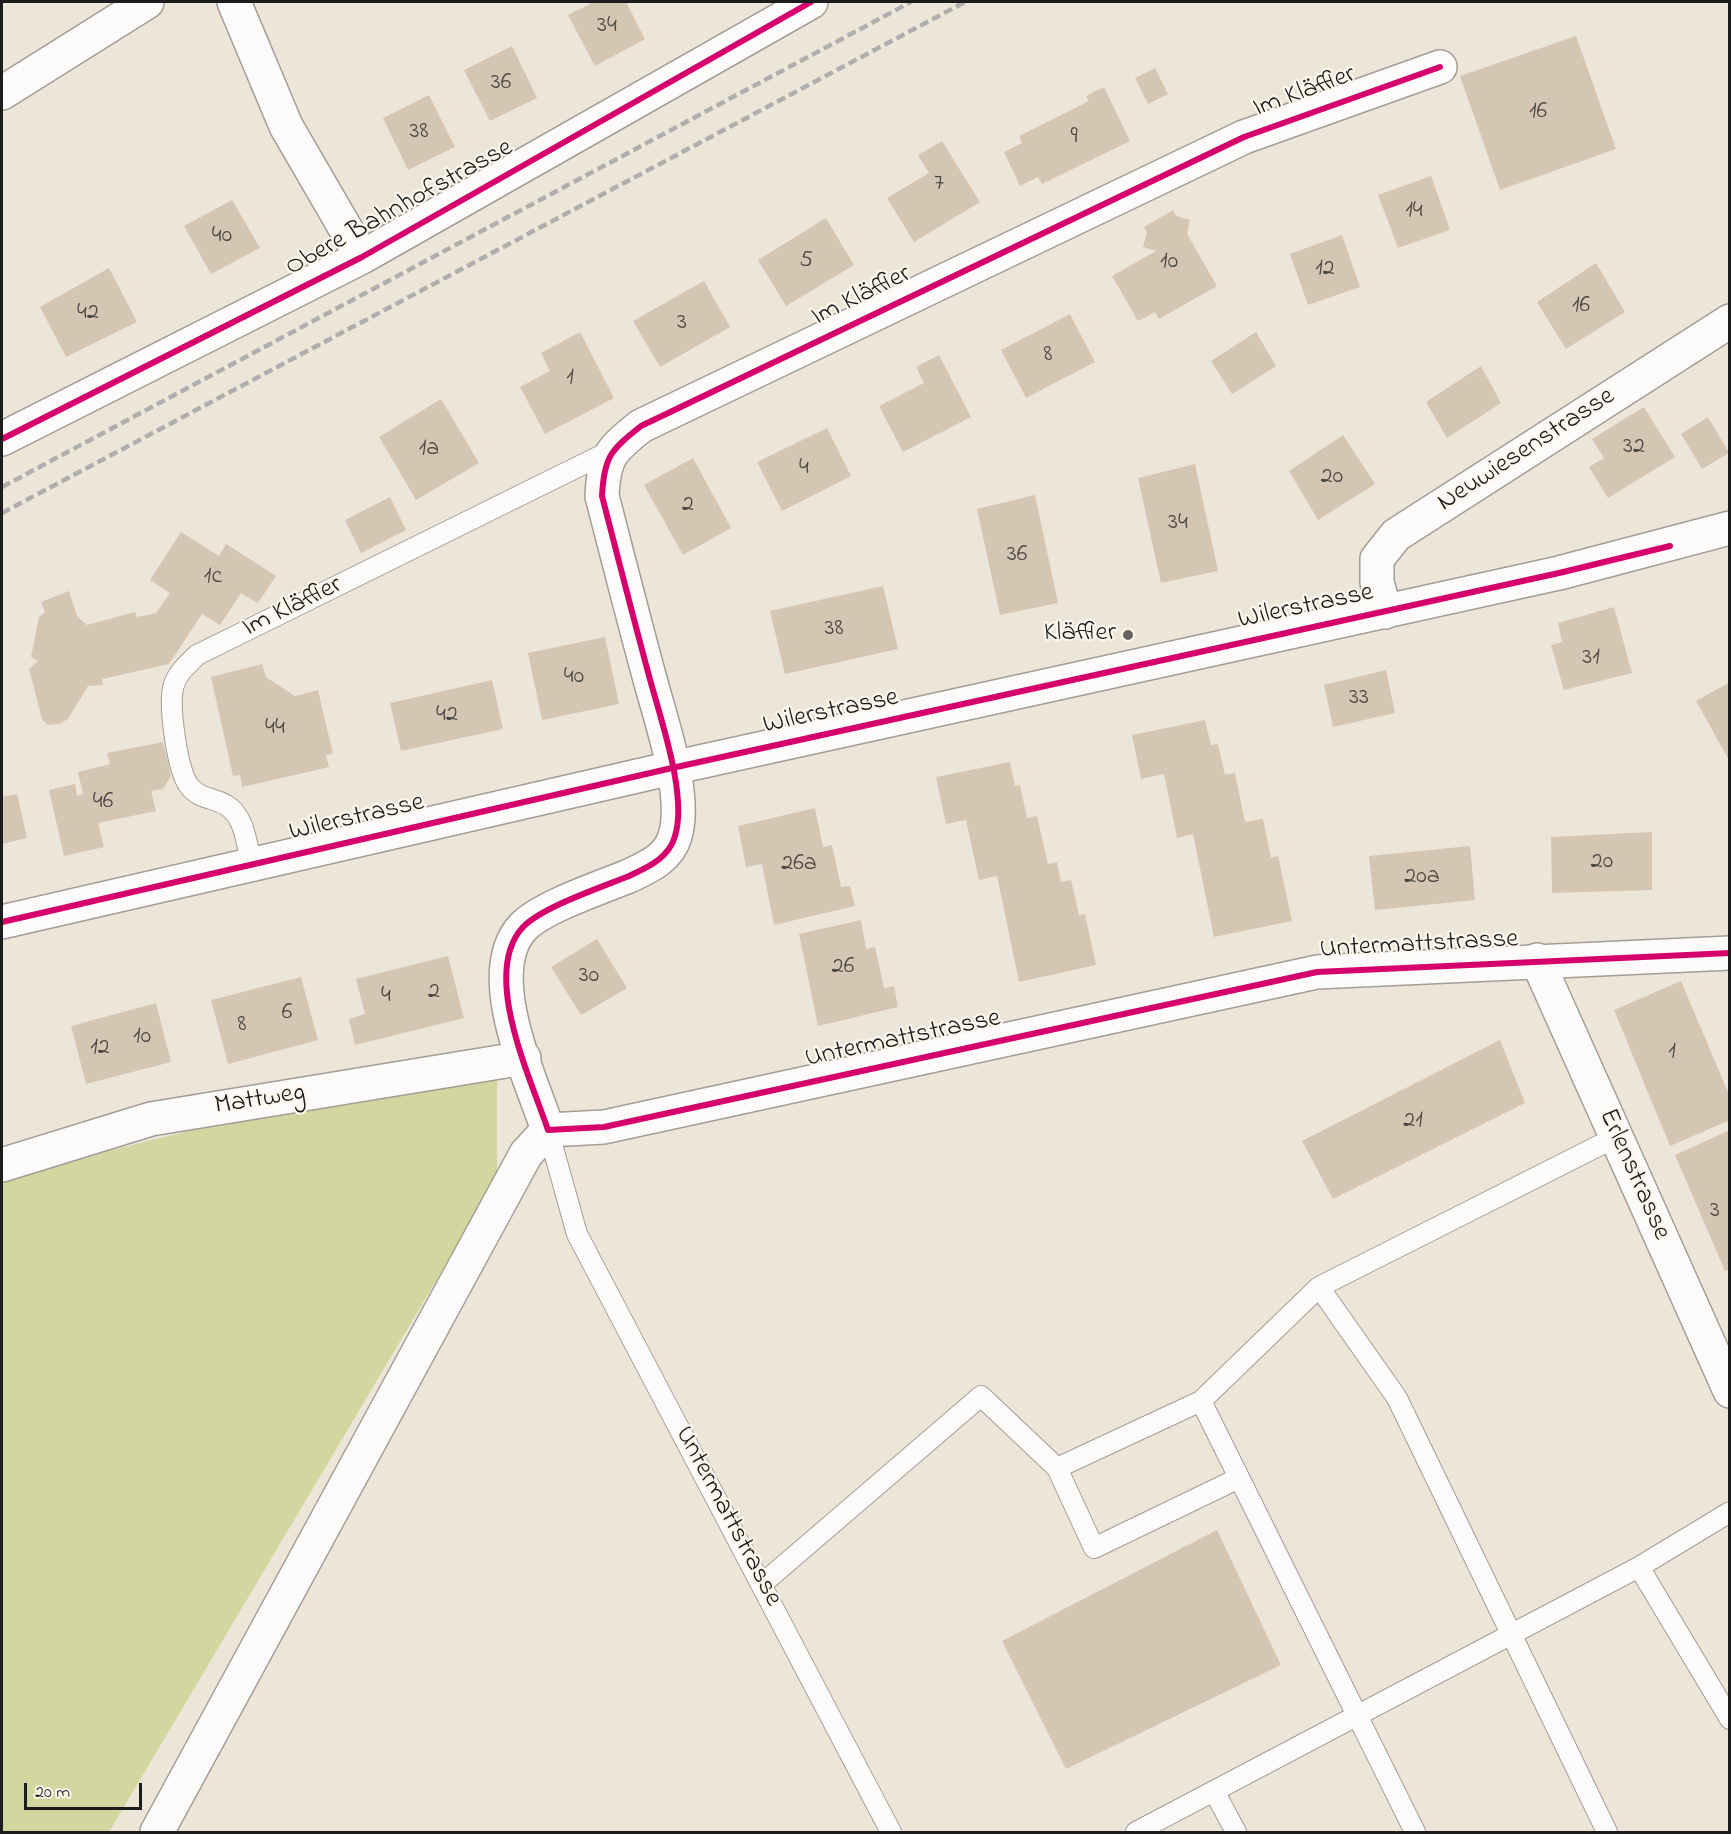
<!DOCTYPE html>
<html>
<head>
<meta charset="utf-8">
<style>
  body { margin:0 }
  #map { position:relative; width:1731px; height:1834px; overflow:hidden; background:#eee5d9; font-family:"Indie Flower",sans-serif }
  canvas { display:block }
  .frame { position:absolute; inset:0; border:3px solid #1c1c1c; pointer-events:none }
  .scale { position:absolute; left:24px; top:1783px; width:118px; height:27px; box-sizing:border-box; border:3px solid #1c1c1c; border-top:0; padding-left:8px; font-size:18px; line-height:21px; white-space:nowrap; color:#1c1c1c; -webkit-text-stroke:4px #fbf7ec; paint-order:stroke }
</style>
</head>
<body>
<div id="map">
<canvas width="1731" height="1834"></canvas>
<div class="frame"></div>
<div class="scale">20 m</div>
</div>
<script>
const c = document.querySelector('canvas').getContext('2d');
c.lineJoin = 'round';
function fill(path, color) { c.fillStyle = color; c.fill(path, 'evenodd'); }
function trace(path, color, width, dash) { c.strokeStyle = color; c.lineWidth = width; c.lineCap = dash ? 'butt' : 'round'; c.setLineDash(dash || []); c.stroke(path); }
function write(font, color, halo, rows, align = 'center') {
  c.font = font + ' "Indie Flower",sans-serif'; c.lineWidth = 4.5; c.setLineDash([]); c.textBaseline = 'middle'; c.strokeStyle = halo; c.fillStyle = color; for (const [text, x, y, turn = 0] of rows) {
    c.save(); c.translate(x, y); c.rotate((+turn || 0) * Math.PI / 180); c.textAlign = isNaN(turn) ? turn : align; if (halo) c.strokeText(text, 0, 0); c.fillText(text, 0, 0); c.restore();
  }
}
const green = new Path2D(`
  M497,1055V1178L109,1832H2V1177Z`);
const building = new Path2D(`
  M594,2H626L645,39L595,66L568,15Z
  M1576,36L1616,149L1500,190L1460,76Z
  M512,46L537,98L490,121L464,70Z
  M1155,68L1168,94L1148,104L1135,78Z
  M1104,87L1130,141L1042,184L1038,177L1020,186L1004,152L1022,143L1019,136L1089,101L1086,96Z
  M429,95L455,147L408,170L383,118Z
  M942,141L980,202L914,242L887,198L929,173L918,155Z
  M1431,176L1450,230L1398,248L1378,195Z
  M232,200L260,248L211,274L184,226Z
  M1173,210L1176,216L1190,220L1187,234L1217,286L1159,319L1155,312L1138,321L1112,276L1156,251L1143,247L1147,232L1144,227Z
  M826,218L854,265L786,306L758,260Z
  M1342,235L1360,287L1308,305L1290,254Z
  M1596,263L1625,312L1566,349L1537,302Z
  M109,268L137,322L66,357L40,307Z
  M704,281L730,327L660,367L633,321Z
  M1070,314L1095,362L1026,398L1001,350Z
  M580,332L614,398L545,434L520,387L550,371L541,353Z
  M1256,332L1276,366L1232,394L1211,361Z
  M939,355L971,417L903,452L879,406L924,383L916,367Z
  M1481,366L1501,403L1447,438L1426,402Z
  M441,399L479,463L416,500L379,437Z
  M1644,407L1675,457L1608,498L1589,467L1604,458L1592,439Z
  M1708,417L1729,453L1702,469L1681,434Z
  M827,428L851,476L782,511L757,462Z
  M1343,435L1375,484L1318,520L1289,471Z
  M693,458L731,528L683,555L644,485Z
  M1195,464L1218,571L1161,583L1138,478Z
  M1035,495L1058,603L1000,615L977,509Z
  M390,497L406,530L361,553L345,520Z
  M181,532L219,556L226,544L276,576L258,603L241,593L220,625L202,614L169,664L102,679L103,685L88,686L68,719L59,724L48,725L42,719L29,669L38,661L31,657L39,617L45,612L41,602L69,591L77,616L87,625L135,612L137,617L156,613L170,593L150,580Z
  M883,586L898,649L785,674L770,611Z
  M1614,607L1632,673L1564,690L1551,645L1562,642L1558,623Z
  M605,637L619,704L542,720L528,653Z
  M262,664L266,677L295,696L318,690L333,754L326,755L329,767L242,787L240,775L233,776L211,677Z
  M1386,670L1395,713L1333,727L1324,685Z
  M492,680L503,729L401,751L390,703Z
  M1730,682V762L1696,701Z
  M1205,720L1211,745L1218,744L1225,775L1235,773L1245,822L1263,819L1271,858L1278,856L1292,921L1214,937L1193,834L1177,838L1164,774L1141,779L1132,735Z
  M163,742L171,776L163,789L151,791L156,811L98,823L104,847L64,856L49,790L75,784L77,796L83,794L78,772L110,764L107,753Z
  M1010,762L1015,786L1020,785L1027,818L1037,816L1048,864L1057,862L1061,882L1071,880L1079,915L1085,914L1096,965L1019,982L997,876L979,880L966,820L946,824L936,777Z
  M17,794L27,838L2,844V797Z
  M815,808L823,847L832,845L841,887L850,886L855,906L774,925L762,864L746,867L738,826Z
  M1652,832V890L1552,893L1551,837Z
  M1470,846L1475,900L1375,910L1369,856Z
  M861,920L866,949L875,947L884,988L894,986L898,1007L818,1026L799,934Z
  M597,939L627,988L581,1015L551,967Z
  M448,956L464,1018L355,1045L349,1019L365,1014L356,979Z
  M301,977L318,1040L228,1064L211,1000Z
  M1681,981L1730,1097V1120L1670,1146L1614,1010Z
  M156,1003L171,1062L86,1084L71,1026Z
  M1500,1040L1525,1103L1333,1199L1302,1141Z
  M1730,1130V1269L1725,1271L1675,1155Z
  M1217,1530L1281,1665L1066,1769L1002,1641Z`);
const lane = new Path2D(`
  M251,864C247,845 245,816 226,805C214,798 200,799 190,787C177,772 169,707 173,688C176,674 187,665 197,655L612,450
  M548,1130L577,1234L891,1832
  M1319,1287L1616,1137
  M1201,1401L1319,1287L1397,1398L1607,1832
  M1057,1468L1094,1548L1239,1478
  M1639,1567L1730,1512
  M762,1584L981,1396L1057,1468L1201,1401L1415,1832
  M1214,1791L1236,1832
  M1136,1832L1639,1567L1730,1719`);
const street = new Path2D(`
  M234,2L286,126L362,257
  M1440,67L1244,137L641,426C611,450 604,456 602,496C617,554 632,613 648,672C659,715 688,794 675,836C669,858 648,867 629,876C602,887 542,907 523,927C480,973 531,1079 548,1130L604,1127L1317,972L1730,953
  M2,93L147,2
  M2,439L362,257L811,2
  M1385,612L1377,582V559L1396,535L1730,321
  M1537,960L1730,1391
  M2,1165L151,1119L524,1058
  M157,1832L526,1154L548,1130`);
const secondary = new Path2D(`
  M2,922L672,768L1559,573L1730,528`);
const rail = new Path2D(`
  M2,487L911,2
  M2,513L965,2`);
const cycleway = new Path2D(`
  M1440,67L1244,137L641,426C611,450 604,456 602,496C617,554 632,613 648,672C659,715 688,794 675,836C669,858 648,867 629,876C602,887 542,907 523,927C480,973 531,1079 548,1130L604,1127L1317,972L1730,953
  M2,439L362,257L811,2
  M2,922L672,768L1559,573L1670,546`);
const markers = [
  [1128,635,6,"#66625e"]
];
const numberNames = [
  ["34",607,27],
  ["36",501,84],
  ["16",1538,113],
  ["38",419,133],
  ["9",1074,138],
  ["7",939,185],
  ["14",1414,212],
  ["40",222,237],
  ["5",806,262],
  ["10",1169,263],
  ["12",1325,270],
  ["16",1581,307],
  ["42",88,314],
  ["3",682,324],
  ["8",1048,356],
  ["1",570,379],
  ["32",1634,448],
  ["1a",429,450],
  ["4",804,469],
  ["20",1332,478],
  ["2",688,506],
  ["34",1178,524],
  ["36",1017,556],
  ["1c",213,578],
  ["38",834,630],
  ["31",1591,659],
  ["40",574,678],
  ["33",1359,699],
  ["42",447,716],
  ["44",275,729],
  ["46",103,803],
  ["20",1602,863],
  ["26a",799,865],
  ["20a",1422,878],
  ["26",843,968],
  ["30",589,977],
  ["2",434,993],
  ["4",386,997],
  ["6",287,1014],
  ["8",242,1026],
  ["10",142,1038],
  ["12",100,1049],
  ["1",1672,1053],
  ["21",1413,1122],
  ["3",1715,1212]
];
const streetNames = [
  ["Im Kläffler",1305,93,-20],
  ["Obere Bahnhofstrasse",400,209,-29],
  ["Im Kläffler",862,297,-26],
  ["Neuwiesenstrasse",1527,451,-33],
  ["Im Kläffler",293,608,-26],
  ["Wilerstrasse",1306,608,-12],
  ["Wilerstrasse",831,713,-12],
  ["Wilerstrasse",357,819,-13],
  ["Untermattstrasse",1419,946,-3],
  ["Untermattstrasse",903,1040,-12],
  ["Mattweg",260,1101,-9],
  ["Erlenstrasse",1633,1175,66],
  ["Untermattstrasse",727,1517,62]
];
const poiNames = [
  ["Kläffler",1116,635]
];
fill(green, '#d1d79f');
fill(building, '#d4c6b3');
trace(lane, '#a29d96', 22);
trace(street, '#a29d96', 36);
trace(secondary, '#a29d96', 36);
trace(lane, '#fcfbf9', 20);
trace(street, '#fcfbf9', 33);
trace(secondary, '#fcfbf9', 33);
trace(rail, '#afaeac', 4.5, [9, 4.5]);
trace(cycleway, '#d6006c', 6);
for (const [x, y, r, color] of markers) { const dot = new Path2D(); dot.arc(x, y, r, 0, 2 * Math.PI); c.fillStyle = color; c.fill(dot); trace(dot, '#fbf7ec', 2); }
write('24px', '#4a4642', null, numberNames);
write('27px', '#1c1c1c', '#fbf7ec', streetNames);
write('27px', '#1c1c1c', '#fbf7ec', poiNames, 'right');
</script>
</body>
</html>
